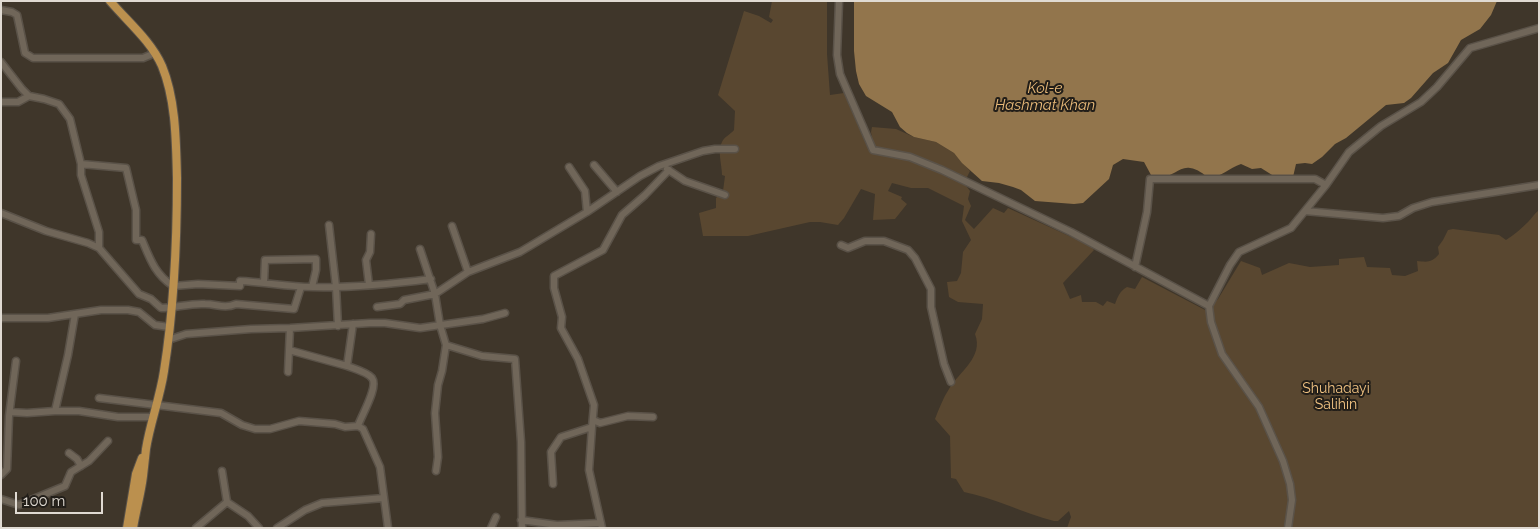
<!DOCTYPE html>
<html>
<head>
<meta charset="utf-8">
<style>
  body { margin:0 }
  #map { position:relative; width:1540px; height:529px; overflow:hidden; background:#3f362a; font-family:Raleway,sans-serif }
  canvas { display:block }
  .frame { position:absolute; inset:0; border:2px solid #e0dad2; pointer-events:none }
  .scale { position:absolute; left:15px; top:492px; width:88px; height:22px; box-sizing:border-box; border:2px solid #e0dad2; border-top:0; padding-left:6px; font-size:15px; line-height:18px; white-space:nowrap; color:#e0dad2; -webkit-text-stroke:4px #221e19; paint-order:stroke }
</style>
</head>
<body>
<div id="map">
<canvas width="1540" height="529"></canvas>
<div class="frame"></div>
<div class="scale">100 m</div>
</div>
<script>
const c = document.querySelector('canvas').getContext('2d');
c.lineJoin = 'round';
function fill(path, color) { c.fillStyle = color; c.fill(path, 'evenodd'); }
function trace(path, color, width, dash) { c.strokeStyle = color; c.lineWidth = width; c.lineCap = dash ? 'butt' : 'round'; c.setLineDash(dash || []); c.stroke(path); }
function write(font, color, halo, rows, align = 'center') {
  c.font = font + ' Raleway,sans-serif'; c.lineWidth = 4; c.setLineDash([]); c.textBaseline = 'middle'; c.strokeStyle = halo; c.fillStyle = color; for (const [text, x, y, turn = 0] of rows) {
    c.save(); c.translate(x, y); c.rotate((+turn || 0) * Math.PI / 180); c.textAlign = isNaN(turn) ? turn : align; if (halo) c.strokeText(text, 0, 0); c.fillText(text, 0, 0); c.restore();
  }
}
const green = new Path2D(`
  M772,1H827V54L830,95L844,93L866,144L873,143L871,132L872,127L896,129L914,137L936,142L954,153L970,171L964,183L970,191L968,199L971,206L965,220L974,229L993,208L1004,213L1008,208L1091,246L1094,250L1063,283L1070,299L1081,295L1082,302H1096L1103,306L1107,301L1115,304C1118,296 1120,291 1127,287L1135,289L1142,277L1207,311L1218,299L1241,261L1260,268L1262,275L1289,263L1310,267L1339,265V259L1364,257L1367,267L1390,268L1392,275L1405,276L1418,271L1417,261C1427,262 1432,263 1439,254L1438,247L1443,240L1448,230L1453,229L1499,235L1506,240C1514,235 1521,229 1528,222C1532,218 1534,214 1539,210V528H1067L1071,517L1069,511L1058,521H1054C1023,513 995,498 964,492L956,479L951,478L950,436L935,419C939,409 943,398 949,389C959,372 984,357 975,334L982,319L983,304L958,302L949,297L947,282L957,281L961,273L963,252L971,240L962,221L964,206L928,188H911L892,183L888,191L902,197L901,199L907,204L895,219L873,220L875,194L861,189L844,218L838,225L820,222H810L748,236H703L699,213L716,208V198L723,191L725,176L722,175C722,165 717,150 722,142C724,137 731,134 734,130L735,111L718,95L744,11L759,16L771,23L773,20L769,17Z`);
const water = new Path2D(`
  M854,1H1497L1491,15L1480,29L1461,40L1448,63L1433,73L1411,98L1404,103L1386,105L1346,138L1335,144L1322,157L1312,164L1305,163L1296,164L1293,177L1280,180L1261,168L1252,169L1241,164C1229,168 1221,177 1209,178C1203,174 1198,169 1190,168C1176,166 1171,183 1151,175L1144,162L1123,159L1113,165L1109,179L1083,203L1074,204L1035,201L1021,190L1013,187L999,183L982,181L962,163L954,153L936,142L914,137L907,133L900,127L892,112L866,96L859,84L856,71L854,51Z`);
const minor = new Path2D(`
  M839,1L837,55L840,74L873,150L910,157L942,170L1071,232L1209,306
  M1,10L12,12L17,15L25,53L33,58H143L155,53
  M1,62L22,89L29,96L44,99L59,104L70,119L81,164V175L99,232V248
  M1,102H18L29,96
  M81,164L126,168L136,210V240H142C150,259 155,274 173,286L198,284L240,286V281C264,282 288,287 313,287C352,288 392,284 431,279
  M594,165L617,192
  M569,167L585,191L587,212
  M667,169L685,181L725,195
  M1305,211L1383,218L1399,216L1413,208L1432,202L1539,185
  M1,213L46,231L88,243L99,248L139,294L151,299L161,308C175,308 190,303 205,304C217,304 224,309 236,304L294,309L301,287
  M329,225L336,287L338,326
  M452,226L468,272
  M841,245L848,248L865,241H884L908,250L915,258L931,289V307L944,364L951,382
  M420,249L435,294L440,325L446,345L442,371L438,385L435,413L438,457L436,471
  M1135,267L1147,212L1150,179H1315L1326,185
  M264,282L265,260L316,259V270L312,287
  M369,285L366,260L370,252L371,234
  M377,307L400,304L404,300L435,294L468,272L520,252L587,212L640,176L659,166L703,151L715,149H735
  M1,318H48L101,310H128L139,312L155,325L169,327
  M353,324L347,366C355,369 367,372 372,378C379,387 361,416 358,426
  M168,340L186,334L251,329L290,328L370,323H385L420,328L483,319L505,313
  M446,345L482,356L515,359L521,442L522,528
  M289,350L347,366
  M288,372L290,328
  M99,398L221,413L242,425L255,429H270L299,421L335,424L345,427L358,426L363,429L380,467L388,528
  M55,411L68,355L75,314
  M10,412L27,413L55,411H79L118,417H153
  M593,420L600,423L628,416L653,417
  M592,427L589,470L602,528
  M69,453L77,459L81,466
  M222,471L227,502L248,516L259,528
  M1,475L7,469L9,416L16,361
  M553,484L551,452L561,437L592,427L594,405L578,359L561,328L562,317L554,288V276L603,250L622,215L645,195L669,170
  M1,499L19,505L65,486L71,472L89,461L108,441
  M521,520L557,525L601,523
  M196,528L227,502
  M277,528L305,510L322,503L384,498
  M491,528L496,517
  M1288,528L1292,500L1290,484L1283,461L1259,407L1222,354L1211,322L1209,306L1230,265L1239,252L1291,228L1326,185L1349,152L1381,126L1421,102L1437,87L1470,48L1539,28`);
const major = new Path2D(`
  M110,1C128,22 151,41 162,66C176,100 176,142 177,178C177,242 174,308 164,371C160,398 150,423 146,449C145,458 144,467 143,476C141,493 136,510 133,528
  M127,528L136,474L142,458`);
const parkNames = [
  ["Shuhadayi",1336,389],
  ["Salihin",1336,405]
];
const waterNames = [
  ["Kol-e",1045,88],
  ["Hashmat Khan",1045,105]
];
fill(green, '#594730');
fill(water, '#92754c');
trace(minor, '#5a5248', 9);
trace(major, '#5a5248', 10);
trace(minor, '#706659', 6);
trace(major, '#bb904e', 8);
write('14px', '#f3c483', '#221e19', parkNames);
write('italic 15px', '#e9ba79', '#221e19', waterNames);
</script>
</body>
</html>
